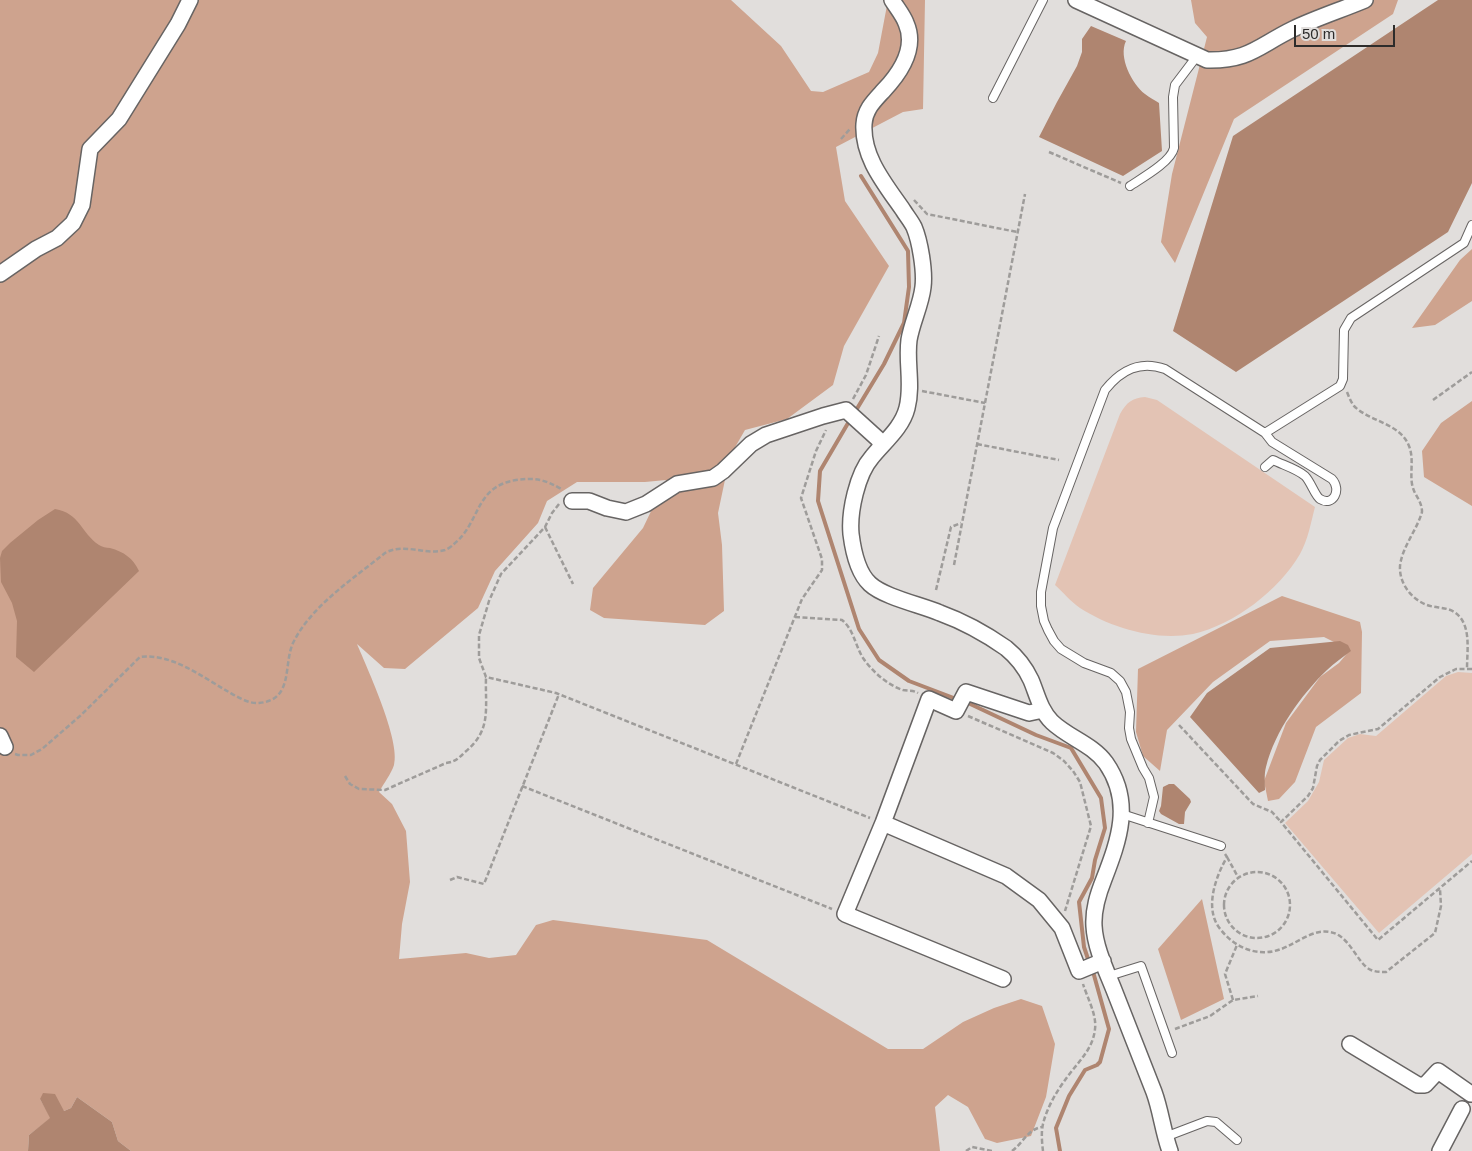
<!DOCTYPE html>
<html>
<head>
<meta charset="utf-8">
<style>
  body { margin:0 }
  #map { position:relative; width:1472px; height:1151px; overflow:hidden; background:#e1dedc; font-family:Helvetica,sans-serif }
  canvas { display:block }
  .scale { position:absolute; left:1294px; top:25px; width:101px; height:22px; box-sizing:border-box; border:2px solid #2d2c2b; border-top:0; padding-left:6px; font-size:15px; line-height:18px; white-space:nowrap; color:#2d2c2b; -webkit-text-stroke:4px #e1dedc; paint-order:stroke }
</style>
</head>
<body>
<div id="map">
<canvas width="1472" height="1151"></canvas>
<div class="scale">50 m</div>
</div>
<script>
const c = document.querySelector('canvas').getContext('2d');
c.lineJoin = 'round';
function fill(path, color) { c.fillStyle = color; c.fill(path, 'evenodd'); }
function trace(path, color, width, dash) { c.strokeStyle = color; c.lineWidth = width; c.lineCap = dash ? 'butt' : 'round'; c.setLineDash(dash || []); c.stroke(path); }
const green = new Path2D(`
  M1145,397L1157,400L1315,507C1311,522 1308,540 1300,554C1279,590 1234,625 1193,634C1155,641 1111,628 1080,608C1071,602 1063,592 1055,585L1120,414C1127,402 1132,398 1145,397Z
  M1458,672L1472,673V854L1379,933L1285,823L1308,801L1319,782L1324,760L1348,738L1360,734L1376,736L1446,676Z`);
const forest = new Path2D(`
  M0,0H731L781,46L811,91L823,92L869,72L878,53L888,0H925L923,109L903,112L836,147L845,201L889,266L844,346L833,385L787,419L745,430L730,456L718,513L722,545L724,611L705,625L604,618L590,610L593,588L643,528L666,480L645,482H577L547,501L538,523L495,571L478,608L405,669L384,668L357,644C367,668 401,741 394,765C391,774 384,783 379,792L392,804L406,831L410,882L402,924L399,959L466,953L489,958L516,955L536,925L553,920L707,940L888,1049H923L963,1022L994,1008L1021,999L1042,1006L1055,1044L1046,1097L1031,1136L997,1143L985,1139L968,1107L948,1095L935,1107L940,1151H131L118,1141L112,1122L77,1097L71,1108L64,1111L40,1099L51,1118L29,1135L28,1151H0Z
  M1191,0H1398L1393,14L1234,119L1175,263L1161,242L1172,174L1207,37L1195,23Z
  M1472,249V301L1435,325L1412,328L1460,260Z
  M1472,401V506L1424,477L1422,451L1441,423Z
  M1282,596L1360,622L1362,632L1361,693L1316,727L1295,782L1279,799L1268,801L1264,781L1286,723L1320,677L1339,663L1350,650L1324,637L1270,641L1213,682L1167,730L1160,771L1143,756L1136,732L1138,669Z
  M1202,899L1224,999L1181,1020L1158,949Z`);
const water = new Path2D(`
  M1438,0H1472V183L1448,232L1236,372L1173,331L1233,136Z
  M1091,26L1126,41C1118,57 1132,84 1145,94C1150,98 1155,100 1159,103L1162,151L1123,176L1039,137L1057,102L1077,66L1082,52V39Z
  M55,509C80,513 81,533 99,545C102,547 106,548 110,548C124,552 133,558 139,571L34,672L16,657L17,621L12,603L1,582L0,558L2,551L10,543L38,520Z
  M1340,641L1348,645L1351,651C1343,657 1334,663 1327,670C1301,695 1275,731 1266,767C1264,774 1265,782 1265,790L1259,793L1190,717L1207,693L1270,648Z
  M1169,784H1174L1190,799L1191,802L1185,812L1184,824H1179L1161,814L1159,811L1161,806L1163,787Z
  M43,1093L55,1094L64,1111L71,1108L77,1097L112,1122L118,1141L131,1151H28L29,1135L50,1118L40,1099Z`);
const stream = new Path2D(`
  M855,412L884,364L904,323L909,287L908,251L861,176
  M851,418L820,471L818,501L859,629L879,660L909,681L959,700
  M966,702L1036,735L1071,748L1101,798L1105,828L1095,860L1092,878L1079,902L1084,947L1089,962
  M1060,1151L1056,1128L1069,1096L1085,1070L1097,1065L1100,1062L1109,1029L1092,968`);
const path = new Path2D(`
  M841,139L850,129
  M1049,152L1121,183
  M914,200L927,214L1017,232
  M922,391L985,403
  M1347,392C1349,397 1351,402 1354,406C1370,422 1400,423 1409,446C1414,458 1410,472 1412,484C1414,496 1422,500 1422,512C1417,530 1402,547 1400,566C1399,583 1411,599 1427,605C1438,609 1450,606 1459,616C1471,629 1467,652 1467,669
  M853,399L866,375L879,336
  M1433,400L1472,372
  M977,444L1059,460
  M559,504L552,513L545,527L501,574L489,601L479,635V658L486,677L556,693L870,818
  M545,527L573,584
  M954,565L1025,194
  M936,590L951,527L961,523
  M795,617L842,620C854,630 855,645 863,658C872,671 887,685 903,690C908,691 913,690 918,693
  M1472,669H1456L1440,677L1378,729L1349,735L1339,741L1320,760L1317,766L1313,788L1308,796L1281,822L1378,940L1472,861
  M968,716L1053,753L1064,761L1073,771L1080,782L1091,826L1065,911
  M1179,725L1253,804L1272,812L1281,822
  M15,754L18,755H31L42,749L80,716L140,657C171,653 201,676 227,691C236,696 248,704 259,703C294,700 283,665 293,643C311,606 353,579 385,553C404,542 425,556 445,550C448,549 452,546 454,544C481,522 474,487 516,480C536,477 546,480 563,490
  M736,764L802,599L822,570V559L801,498L816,451L826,430
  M345,776L350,784L359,789L385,790L446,763C455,762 459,758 465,752C492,730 485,709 486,677
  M522,786L832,909
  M1225,854L1227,857C1216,876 1205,906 1218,926C1234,949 1261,960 1288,946C1301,940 1315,929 1330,932C1350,935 1357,964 1371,970C1376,972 1381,972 1386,972L1435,933L1441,906L1440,889
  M1227,857L1238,877
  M1224 905a33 33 0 1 1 66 0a33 33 0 1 1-66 0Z
  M450,880L457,877L484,884L559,694
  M1233,1000L1225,974L1237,945
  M1175,1029L1210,1016L1233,1000L1258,996
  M966,1151L972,1147L992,1151
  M1012,1151C1023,1143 1028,1129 1042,1127
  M1043,1151C1042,1143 1041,1132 1043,1124C1047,1107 1058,1089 1068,1076C1079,1061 1093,1049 1095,1029C1097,1015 1087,997 1083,984`);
const lane = new Path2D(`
  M993,98L1043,0
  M1130,186C1142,178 1171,162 1174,148L1173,97L1175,85L1197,56
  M1265,433L1272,442L1332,479C1342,490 1333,507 1320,499C1315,496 1311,482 1305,476C1297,469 1283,465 1273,460L1265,467
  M1122,814L1221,846
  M1148,823L1154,797L1149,778L1143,768L1131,739L1129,728L1130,712L1126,692L1120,681L1111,673L1084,663L1061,649L1054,641L1048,630L1044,621L1041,606V592L1053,528L1105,390C1121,370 1140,360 1165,369L1265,433L1340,386L1343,379L1344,330L1351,318L1464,243L1472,225
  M1109,976L1141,966L1172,1053
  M1165,1137L1207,1121L1216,1122L1237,1140`);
const street = new Path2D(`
  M892,0C897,8 903,15 906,23C917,48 900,73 884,90C874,101 865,109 864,124C862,157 885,184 903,210C906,215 911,221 914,227C920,241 925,271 923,287C921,305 912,322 909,340C906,362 913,385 907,408C902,428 884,442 872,457C857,474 849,512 851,534C853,550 858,573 870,584C884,597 921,605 940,613C962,621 986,634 1006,648C1017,657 1025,667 1031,680C1037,694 1040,710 1052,722C1069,738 1092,744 1106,763C1133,802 1119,840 1104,879C1098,894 1093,909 1094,926C1095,947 1106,970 1114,990C1127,1024 1141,1058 1154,1092C1161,1111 1163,1132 1170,1151
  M1076,0L1207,60C1249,61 1258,46 1293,29C1316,18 1341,10 1365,0
  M0,274L36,249L57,238L73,223L82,205L90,149L119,119L178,24L190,0
  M572,501H589L607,508L626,512L646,504L677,484L713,478L723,471L751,444L766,435L823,416L846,410L878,439L882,445
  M0,736L5,747
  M883,823L1006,876L1039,900L1062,928L1079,971L1103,961
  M1003,979L845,914L883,823L929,699L956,711L966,692L1029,713L1043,710
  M1350,1044L1418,1085H1425L1438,1071L1471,1094
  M1440,1151L1462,1109`);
fill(green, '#e3c3b4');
fill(forest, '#cea38e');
fill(water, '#af8570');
trace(stream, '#af8570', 4);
trace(lane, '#676463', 10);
trace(street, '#676463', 18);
trace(path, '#9e9c9a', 2.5, [5, 2.5]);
trace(lane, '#fff', 8);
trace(street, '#fff', 15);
</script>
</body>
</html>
